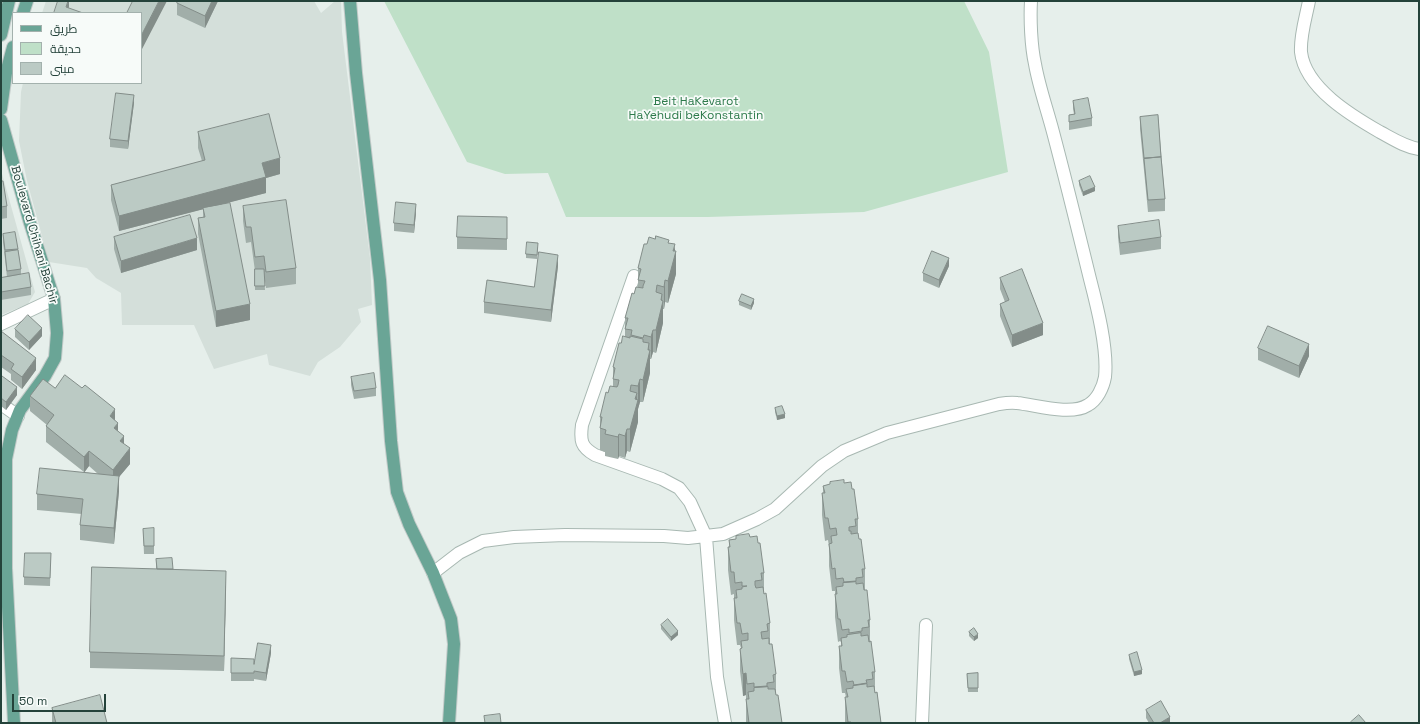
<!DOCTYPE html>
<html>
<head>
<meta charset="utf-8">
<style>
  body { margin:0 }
  #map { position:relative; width:1420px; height:724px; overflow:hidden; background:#e6efeb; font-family:"Space Grotesk",Cairo,sans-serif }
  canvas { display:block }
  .frame { position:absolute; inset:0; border:2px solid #24423a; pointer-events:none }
  .legend { position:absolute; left:12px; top:12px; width:130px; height:72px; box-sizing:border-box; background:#f7fbf9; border:1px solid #a3b1ad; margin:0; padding:5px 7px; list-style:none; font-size:12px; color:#24423a }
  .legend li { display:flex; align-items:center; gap:8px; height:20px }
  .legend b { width:20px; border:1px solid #a3b1ad }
  .scale { position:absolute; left:12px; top:694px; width:94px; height:18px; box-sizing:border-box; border:2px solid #24423a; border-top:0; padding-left:5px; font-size:12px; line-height:14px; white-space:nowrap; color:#24423a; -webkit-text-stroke:3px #f7fbf9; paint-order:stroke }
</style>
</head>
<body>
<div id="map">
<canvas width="1420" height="724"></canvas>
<div class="frame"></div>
<ul class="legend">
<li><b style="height:5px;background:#6aa596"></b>طريق</li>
<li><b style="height:11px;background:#bfe0c8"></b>حديقة</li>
<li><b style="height:11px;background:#bbcac4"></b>مبنى</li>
</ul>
<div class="scale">50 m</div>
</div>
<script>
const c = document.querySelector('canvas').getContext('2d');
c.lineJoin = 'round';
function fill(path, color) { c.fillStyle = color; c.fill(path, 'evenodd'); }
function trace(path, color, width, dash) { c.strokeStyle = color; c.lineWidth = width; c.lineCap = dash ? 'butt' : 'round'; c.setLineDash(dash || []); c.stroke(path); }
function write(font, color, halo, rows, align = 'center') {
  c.font = font + ' "Space Grotesk",sans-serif'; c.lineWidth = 3.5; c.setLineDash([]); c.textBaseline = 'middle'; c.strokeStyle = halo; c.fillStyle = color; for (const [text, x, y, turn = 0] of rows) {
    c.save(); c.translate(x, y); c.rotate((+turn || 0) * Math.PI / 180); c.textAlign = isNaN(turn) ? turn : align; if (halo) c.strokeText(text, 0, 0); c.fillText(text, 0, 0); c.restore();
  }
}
const built = new Path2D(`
  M46,1H314L321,13L335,1H341L342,32L370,258L372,305L358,309L361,322L340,347L318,362L310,376L269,365L267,354L214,369L194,325H122L121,293L96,278L87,268L49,262L27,181L19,141L21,92L23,83H141V13H42Z
  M1,170L35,292L28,304L1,315Z`);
const green = new Path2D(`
  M384,1H964L989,52L1008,172L864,212L708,217H566L548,173L505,174L467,162Z`);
const minor = new Path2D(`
  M1309,1C1306,17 1300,35 1301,52C1305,88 1352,116 1380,132C1393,139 1405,147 1419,149
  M634,276L582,425C580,441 581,447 595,455L662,479L679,488L690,502L706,537L717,677L725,723
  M1,324L54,299
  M1,404L18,416
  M433,573L459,553L483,541L514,537L565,535L664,536L688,538L723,534L757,519L775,509L822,466L844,451L887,433L999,404C1005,403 1011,402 1017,403C1036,405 1071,416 1088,405C1097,400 1103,388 1105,377C1108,349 1097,306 1090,279C1078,230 1066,181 1053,132C1047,109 1039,87 1035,64C1031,46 1030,19 1031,1
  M922,723L926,625`);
const major = new Path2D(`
  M350,1L356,73L380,280L391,441L397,492L409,524L433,573L451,619L454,644L449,723
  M23,13L27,1
  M1,35L9,1
  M1,109L6,73L13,47
  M1,120L30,223L54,299L57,333L55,358L45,376L20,410L12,430L6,459V568L14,723`);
const wall = new Path2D(`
  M178,1H218L205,28L177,15V3Z
  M1073,101L1092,118V126L1069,130V115L1074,114L1073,109Z
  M134,103L128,149L110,147V139Z
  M1158,115L1165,199V211L1148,212L1140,129V117Z
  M198,132L280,174L266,178V193L222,204L250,320L216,327L198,234V218L203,217V209L119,231L111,200V185L202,161L198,148Z
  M1,181L7,206V218L1,219Z
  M1079,181L1095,191L1083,196L1079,185Z
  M243,206L296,268V284L266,288L264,274L265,290H255V271L251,242L246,243L243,221Z
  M416,212L414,233L394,231V223Z
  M507,217V250L457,249V237Z
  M1118,226L1161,237V249L1120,255L1118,237Z
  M3,234L18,249L21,269V275L31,287V295L1,300V278L7,277L3,242Z
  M114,237L197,250L121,273L114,249Z
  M669,243L675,251L676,274L668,303L665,302L664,309H663V323L656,353L653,352L651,359H650V373L643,402H640L638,409V408V422L630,452L627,451L625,458L619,456L618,459L605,456V452L600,450V417L608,393L613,386V367L621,343L625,337V318L634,294L638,287V268L647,244Z
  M538,247L537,259L526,258V254Z
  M558,266L551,322L484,313V302L534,287Z
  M949,266L939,288L923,281V273Z
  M1000,278L1043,335L1012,347L1000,316V304L1005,302L1000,289Z
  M739,301L754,303L751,310L739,305Z
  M15,329L42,336L29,350L15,337Z
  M1,331L36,370L22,389L11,380V374L1,367Z
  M1258,348L1309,356L1299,378L1258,360Z
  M1,376L17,395L6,410L1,406Z
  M351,377L376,388V396L354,399L351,385Z
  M55,388L115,421L118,431L124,444L130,464L119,477V491L114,544L80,540V525L82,514L37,510V494L84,472L46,442V426L47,425L30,411V396ZM89,466L98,474L84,472Z
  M775,408L785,418L777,420L775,412Z
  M844,483L852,489L858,519V535L865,569V590L870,620V641L875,672V693L877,692L881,723H845V697H846L845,693H842L839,668V646H841V642L840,641L838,642L835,617V591H832L829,566V547L828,540L825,541L822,515V493H823V486Z
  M143,529L154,546V554H144Z
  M736,536L750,537L758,543L764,573V594L770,623V644L776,674V695L782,723H746V695L743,696L740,671V649L741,648L740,645H737L734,620V594L731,595L728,570V547H729V540L736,539Z
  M51,553L50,586L24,585V577Z
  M156,559L173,569L226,586L224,671L90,668V652L156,569Z
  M661,625L678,635L671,641L661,629Z
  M969,632L978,638L974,641L969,636Z
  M271,653L266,681L254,679V681H231V658L254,664Z
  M1129,655L1142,674L1134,676L1129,659Z
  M978,673V692H968L967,674Z
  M52,708L107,723H52Z
  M1146,710L1170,723H1149L1146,718Z`);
const shadedWall = new Path2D(`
  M68,1H69V7L67,13L66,7Z
  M159,1H167L141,51V36Z
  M212,1H218L205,28V16Z
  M134,95V103L128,149V141Z
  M280,158V174L266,178V193L119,231V216L262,163Z
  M1095,187V191L1083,196V192Z
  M416,204V212L414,233V225Z
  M197,238V250L121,273V261Z
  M675,244V254L676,251V274L668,303V281Z
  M558,255V266L551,322V310Z
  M949,258V266L939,288V280Z
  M665,280V302L664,309V287Z
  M662,294V305L663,301V323L656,353V330Z
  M754,299V303L751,310V306Z
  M250,304V320L216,327V311Z
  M1043,323V335L1012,347V335Z
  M42,328V336L29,350V342Z
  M653,330V352L651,359V337Z
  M649,343V353L650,350V373L643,402V380L648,350Z
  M1309,344V356L1299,378V366Z
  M36,358V370L22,389V377Z
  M640,379V402L638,409V386Z
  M17,387V395L6,410V402Z
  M637,393V404L638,400V422L630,452V429Z
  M115,409V425L110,416Z
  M785,414V418L777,420V416Z
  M118,423V438L114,428Z
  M627,429V451L625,458V436Z
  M619,434V456L618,459V437Z
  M124,436V451L120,441Z
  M130,448V464L119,477V491L114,544L113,470Z
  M89,451V466L84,473V457Z
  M226,571V586L224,671V656Z
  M678,631V635L671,641V637Z
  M978,634V638L974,641V637Z
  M271,645V653L266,681V673Z
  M1142,670V674L1134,676V672Z
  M746,673V695L743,696V674Z
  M1170,717V723H1160Z`);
const building = new Path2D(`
  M58,1H68L66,7L83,13H54Z
  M133,1H159L141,36V13H127Z
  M178,1H212L205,16L177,3Z
  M116,93L134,95L128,141L110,139Z
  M1088,98L1092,118L1069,122V115L1075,114L1073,101Z
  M269,114L280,158L262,163L266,177L119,216L111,185L205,160L198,132Z
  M1158,115L1161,157L1144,158L1140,117Z
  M1161,157L1165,199L1148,200L1144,159Z
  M1090,176L1095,187L1083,192L1079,181Z
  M1,181H3L7,206L1,207Z
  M286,200L296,268L266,272L264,256L255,257L251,227H246L243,206Z
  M396,202L416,204L414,225L394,223Z
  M230,203L250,304L216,311L198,218L205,217L203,208Z
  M190,215L197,238L121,261L114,237Z
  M458,216L507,217V239L457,237Z
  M1159,220L1161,237L1120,243L1118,226Z
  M15,232L18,249L5,250L3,234Z
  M656,236L669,240L668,243L675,244L673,251H676L668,281L665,280L664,287L657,285L656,292L662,294L661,300L663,301L656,330H653L651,337L644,335L643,338L631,335L632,330L625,329L628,318H625L632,293L634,294L636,287L643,288V286L645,281L638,280L641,269L638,268L644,244H647L649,237L655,239Z
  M527,242L538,243L537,255L526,254Z
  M18,250L21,269L7,271L5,252Z
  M932,251L949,258L939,280L923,273Z
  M539,252L558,255L551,310L484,302L487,280L534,287Z
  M255,269H264L265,286H255Z
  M1022,269L1043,323L1012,335L1000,304L1009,300L1000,278Z
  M29,273L31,287L1,292V278Z
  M742,294L754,299L751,306L739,301Z
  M28,315L42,328L29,342L15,329Z
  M1268,326L1309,344L1299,366L1258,348Z
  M1,331L36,358L22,377L11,369L14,364L1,355Z
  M623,336L630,338V336L643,339V342L649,343L648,350H650L643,380L640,379L638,386L631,385L630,391L637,393L635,399L638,400L630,429H627L625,436L619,434L618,437L605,434L606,430L600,428L602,417H600L606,392L608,393L610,386L617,387L618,385L619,380L613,379L615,368L613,367L619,343H621Z
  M374,373L376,388L354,391L351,377Z
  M65,375L82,388L85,385L115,409L110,416L118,423L114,428L124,436L120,441L130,448L113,470L89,451L84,457L46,426L54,415L30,396L43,379L55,388Z
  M1,376H2L17,387L6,402L1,398Z
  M782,406L785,414L777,416L775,408Z
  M40,468L119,476L114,528L80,525L83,499L37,494Z
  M844,480V483L851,482L852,489H854L858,519H855L856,526L849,527V531H851V534L858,533L859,539H861L865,569H862L863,577L856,578V581L844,582L843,578L836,579L835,568L832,569L829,544L832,543L831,536L837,535L836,528L830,529L828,518H825L822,493H825L823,486L830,484V482Z
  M154,528V546H144L143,529Z
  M749,534L750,537L757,536L758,543H760L764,573H761L762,580L755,581V585L756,588L763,587L764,594L766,593L770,623L767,624L768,631L761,632L762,639L769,638V644H772L776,674L773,675L774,682L767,683V686L754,687V683L747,684L746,673L743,674L740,649L742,648L741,641L748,640V633L742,634L740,623H737L734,598H737L736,590L742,589V587L747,586H742V582L735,583L734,572H731L728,547H730L729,540L736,539V536Z
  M25,553H51L50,578L24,577Z
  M172,558L173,569H157L156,559Z
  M92,567L226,571L224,656L90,652Z
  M856,582V584L863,583L864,590H867L870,620H868L869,627L862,628V631L849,633V629L842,630L840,619H838L835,594H837L836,587L843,586V583Z
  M668,619L678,631L671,637L661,625Z
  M974,628L978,634L974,637L969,632Z
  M861,633V636L868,635L869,642L871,641L875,672H872L873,679L866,680L867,683L854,685L853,681L847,682L845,671H842L839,646H842L841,638L847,637V635Z
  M258,643L271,645L266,673L254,671V673H231V658L254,659V664Z
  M1137,652L1142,670L1134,672L1129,655Z
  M978,673V688H968L967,674Z
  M867,684V687L874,686L875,693L877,692L881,723H851V722H848L845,697H848L846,689L853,688V686Z
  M768,687V689H775L776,695H778L782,723H749L746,699H749L748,692L754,691V688Z
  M100,695L107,723H56L52,708Z
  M1161,701L1170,717L1160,723H1154L1146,710Z
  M500,714L501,723H485L484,716Z
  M1359,715L1366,723H1352L1351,722Z`);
const parkNames = [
  ["Beit HaKevarot",696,102],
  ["HaYehudi beKonstantin",696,116]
];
const streetNames = [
  ["Boulevard Chihani Bachir",34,235,74]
];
fill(built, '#d4dfda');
fill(green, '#bfe0c8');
trace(minor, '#a8b8b2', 14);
trace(major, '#c2cac8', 14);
trace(minor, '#fff', 12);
trace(major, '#6aa596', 12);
fill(wall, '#a1aea9');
fill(shadedWall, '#838d89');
fill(building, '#bbcac4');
trace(building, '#838d89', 1);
write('12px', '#2d7a4b', '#f7fbf9', parkNames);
write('12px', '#24423a', '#f7fbf9', streetNames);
</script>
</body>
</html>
